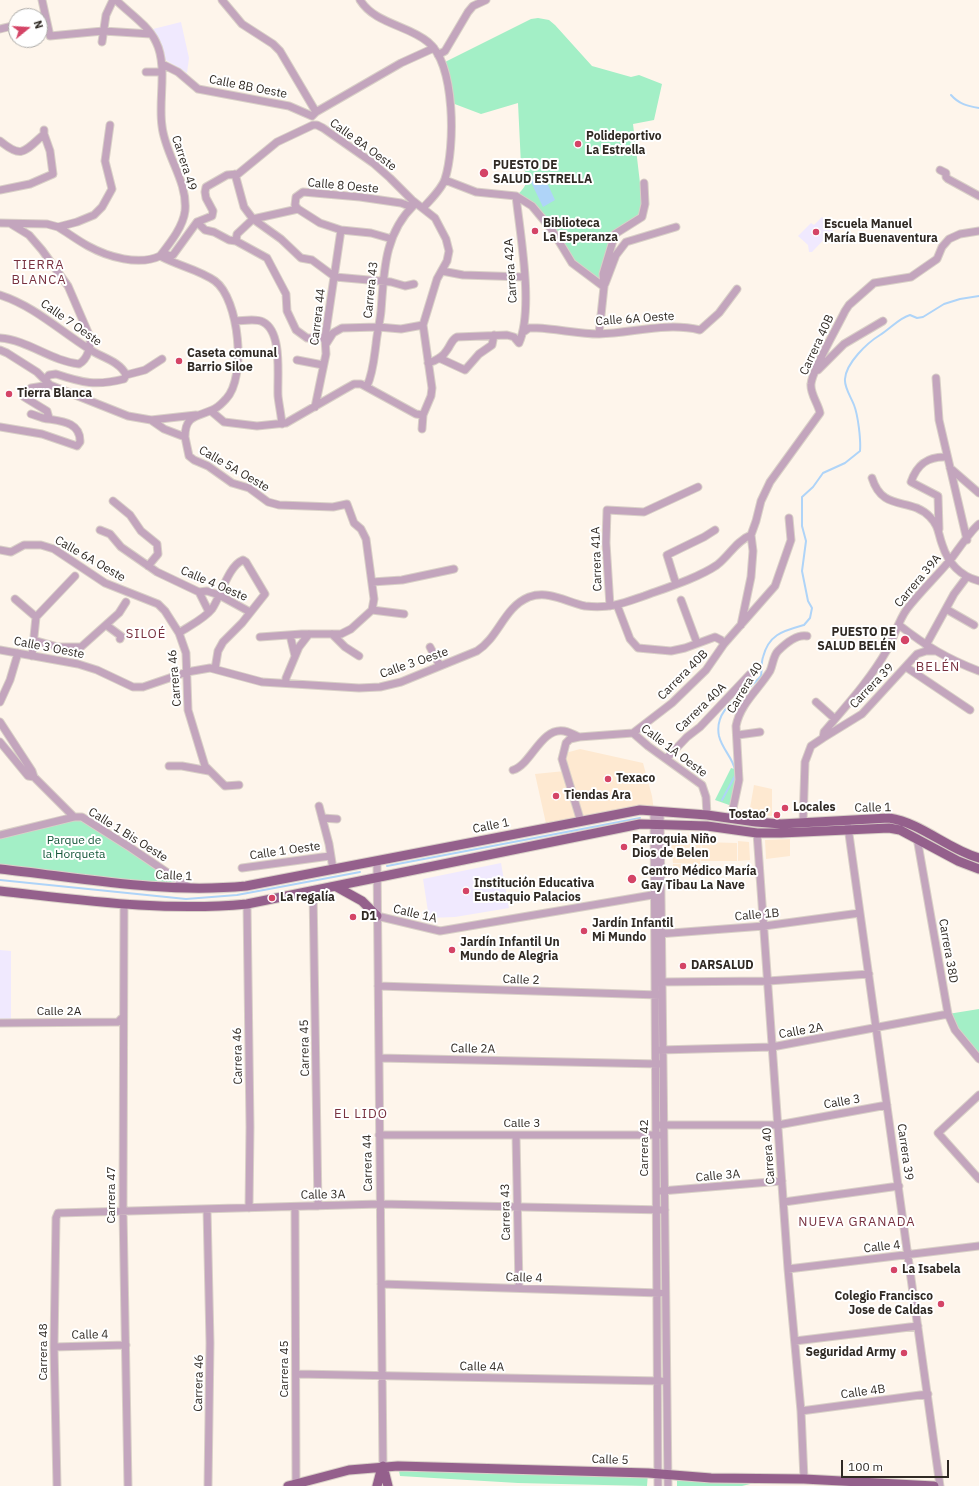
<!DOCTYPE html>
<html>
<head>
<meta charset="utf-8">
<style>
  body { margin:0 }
  #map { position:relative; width:979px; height:1486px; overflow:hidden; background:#fef5eb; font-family:"IBM Plex Sans",sans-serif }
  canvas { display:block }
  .north { position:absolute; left:8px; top:8px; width:40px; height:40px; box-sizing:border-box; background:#fff; border:1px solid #acaaa7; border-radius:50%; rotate:72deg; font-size:11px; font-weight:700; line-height:16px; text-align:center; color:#302a24 }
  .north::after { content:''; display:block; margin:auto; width:14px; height:18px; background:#d44466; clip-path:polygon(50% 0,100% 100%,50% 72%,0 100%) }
  .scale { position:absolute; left:841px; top:1460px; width:108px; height:18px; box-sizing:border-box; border:2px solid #302a24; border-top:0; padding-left:5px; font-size:12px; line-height:14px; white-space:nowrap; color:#302a24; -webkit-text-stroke:3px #fff; paint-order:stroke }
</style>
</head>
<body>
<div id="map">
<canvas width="979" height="1486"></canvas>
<div class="north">N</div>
<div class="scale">100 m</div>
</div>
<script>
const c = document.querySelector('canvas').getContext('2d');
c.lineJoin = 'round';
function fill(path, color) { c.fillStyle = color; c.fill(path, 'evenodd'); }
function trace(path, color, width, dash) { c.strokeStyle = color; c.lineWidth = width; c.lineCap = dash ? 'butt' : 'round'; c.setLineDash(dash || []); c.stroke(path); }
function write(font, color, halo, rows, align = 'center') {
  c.font = font + ' "IBM Plex Sans",sans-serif'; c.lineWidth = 4; c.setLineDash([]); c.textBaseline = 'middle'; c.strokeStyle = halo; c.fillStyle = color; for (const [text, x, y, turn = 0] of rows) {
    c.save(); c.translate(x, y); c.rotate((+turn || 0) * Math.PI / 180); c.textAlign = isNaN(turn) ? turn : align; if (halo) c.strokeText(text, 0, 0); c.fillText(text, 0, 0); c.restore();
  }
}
const built = new Path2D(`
  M580,749L643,763L652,796L654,811L547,828L535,774L565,771L562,754Z
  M754,785L772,789V816L749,814Z
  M670,834L701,836L700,864L673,863Z
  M790,839V856L766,859L765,840Z
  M738,841L749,842L750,860L738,861Z
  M702,842L737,843V861H701Z
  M673,864L700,865L701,873L674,874Z`);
const education = new Path2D(`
  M181,22L189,58L187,73L164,59L153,29Z
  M822,217L834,229L812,252H809L808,245L798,236L811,223L814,225Z
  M501,863L509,908L455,917L429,918L423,879Z
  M0,950L11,951V1023H0Z`);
const green = new Path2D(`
  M538,18L549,20L555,25L592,66L631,77L639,75L662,84L654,120L633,124L640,183H644L642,217L615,234L604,287L572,263L532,206L516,196C527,187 531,177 521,165L518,103L481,114L452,103L441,64L531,19Z
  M731,768L738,770L732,806L715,800Z
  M82,817L192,889L0,869V835Z
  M979,1009V1055L977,1057L948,1014Z
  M398,1466L648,1473L647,1486L518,1483L400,1476Z
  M677,1476L774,1478L742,1486H677Z`);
const water = new Path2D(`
  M543,174L555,200L543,207L530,180Z`);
const stream = new Path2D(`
  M951,95C959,104 967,106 979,108
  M735,770C733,758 722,749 719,736C713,707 745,695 761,676C762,670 761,663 763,657C769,634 783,631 804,625L810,618L812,608L808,601L802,571L806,541L802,526V497L813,487L823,473L845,463L860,451C861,440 858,415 854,405C851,397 844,387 845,379C846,363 867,343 880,335C890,329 899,318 910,315L917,318L923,317L944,304L960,299L979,296
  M722,800L736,774
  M387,866L640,818
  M0,880L186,899L237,895L360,872`);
const minor = new Path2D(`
  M42,0L50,36L103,31L151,34
  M222,0L242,24L273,44L280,51L316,112L312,116
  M360,0C375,24 408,25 428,42C456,65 455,148 445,179C442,189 430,200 423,208
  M0,29L16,25
  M102,42L106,15L113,0
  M438,55L445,51L468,12L473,6L486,0
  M162,64L178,72L198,89L289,106L312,116
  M146,72H161
  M316,112L401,63L434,48
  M0,141C22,159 24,152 44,134V130
  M940,170L946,173V177L948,179L979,196
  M235,174L244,207L253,219L281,239L301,258L312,260L335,277L391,282L405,286L414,284
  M445,180L476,192L516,196L532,206L552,230L572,263L604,287
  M0,190L30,184L53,174L50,151L44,134
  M298,209L320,223L341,230L371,233L392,239
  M197,222L205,230L214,232L229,240L236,241L237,234L253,219L298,209L295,205L296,197L303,192L360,197L401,203L412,207
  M0,223L47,224L58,227L77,222L94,215L102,207L112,189L105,161L110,125
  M58,227C68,233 77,240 88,246C108,257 139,266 160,256C170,243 183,227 185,211C188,181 165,155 162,126C158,100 168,66 156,42C148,25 129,13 116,0
  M236,241L267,258L286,294L287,311L296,330L307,338H325
  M163,252L169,256L173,255L197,222L212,216L213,211L206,198L205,192L206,187L227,175L238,174L277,142L313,125H317L323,128L373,163L390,178L412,200L435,218L446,239L449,251L447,261L437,279L423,325L432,388L431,396L423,415L422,429
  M162,257C179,266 200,270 215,281C239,299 247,377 226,399C222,403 218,408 212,410C197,417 185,415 185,437
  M442,271L463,275L525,277
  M605,284L616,255L626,242L676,227
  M0,295C34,306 59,330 89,349C100,357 120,361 126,375
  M236,321C243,321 256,318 263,322C283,332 277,377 278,396C279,405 281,414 282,424
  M525,331L529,328H537C558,329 579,334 599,334C633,333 666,322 700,330L719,313L737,289
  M599,334L604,287L603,274L615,234L642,217L645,204L644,183
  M0,338C28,340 51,361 79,364C88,359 91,346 90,337L68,286L42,250L29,235L11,224
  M326,344L333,333L342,328L378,327L401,329L423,325
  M0,350L7,353L37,372L50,385L128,416L151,420L196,415
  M439,358L465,370L479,354L492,345L494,335
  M297,360L323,365
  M428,363C435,361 443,357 447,350C451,345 451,340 457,337L507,335L514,337L519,343C534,309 520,234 516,196
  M818,370L844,344L883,321
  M936,378L939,420L967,540
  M45,380L49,375L56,374C83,383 96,386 124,379L126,375L145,370L162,359
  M367,386C373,373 374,359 376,344C377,333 380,322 381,311C384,272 384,234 414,205
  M315,407L326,354L325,338L341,230
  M211,411L224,422L257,426L286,423L345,389L354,384H361L416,414L423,415
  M49,418L47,411L24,397L23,393L31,388L50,385
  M151,420L164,429L185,437L189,456L194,460L208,466L232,483L249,488L268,502L279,505L333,507L347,504L354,523L361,529L366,539L374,599L372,610
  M0,427L42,434L77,446L80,442C81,420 56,421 43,418C39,417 35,415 31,414
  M950,468L979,493
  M872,478C883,513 910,496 930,517C939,526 938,533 942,544C948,563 960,576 979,581
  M113,501L130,515L141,531L157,544L158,554L148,566
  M939,529L938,496L911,482C917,464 928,456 947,457
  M100,530L110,534L121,547L157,572L199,592L207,591L219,595L250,612
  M0,550L11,552L24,545H41L54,549L105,583L158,604L165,611L179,633L186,653L188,710L205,766L225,786L239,785
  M372,582L402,580L454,569
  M676,584L667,555L704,537L715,530
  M199,592L209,612
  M15,599L36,617
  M681,600L697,643
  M617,605L630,639L638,648L671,651L685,648L715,637L721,640L724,644
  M610,606L606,543L607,510L644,512L698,487
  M946,609L974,625
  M106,625L121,636L120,639
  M741,625L751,577L753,551L751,535L756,521L761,501L770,482L820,413C818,403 810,394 811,384C812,370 838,326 845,311L849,305L874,283L911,277L937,259L942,247L949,239L960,234L979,231
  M899,625C926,646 947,659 979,671
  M179,633C189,626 204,619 212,609C221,596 228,566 243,560L246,562L265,594L242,623L223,642L218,651L215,669
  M332,634L345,647L359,656
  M290,635L295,656
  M260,637L302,634H341L351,629L372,610L404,614
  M33,640L58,647H81L119,613L126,602
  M926,645L954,594L966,578
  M430,647L440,666
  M0,650L78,664L97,670L133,687H143L187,672L210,668L262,682L359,688L380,687L401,682L477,651C499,637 504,607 529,597C549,590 566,602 585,606C595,607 605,607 615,605C625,603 635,599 644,596C666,588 698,578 717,565C729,556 736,541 751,535
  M32,656L36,617L75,576
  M906,667L970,710
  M286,682V678L299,647L309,634
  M0,702L10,680L18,653
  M816,702L835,719
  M0,722L32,771L34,777
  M633,733L648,746L702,785L706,797L707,815
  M738,735L760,732
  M823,738L862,714L917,654L926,651H934
  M0,742L28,776L34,777L74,817
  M667,758L687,737L700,727L750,674
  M169,766H182L209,771
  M513,770C531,765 541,727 564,731C569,732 575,735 579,737
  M319,806L329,844L333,869
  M654,811L658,1486
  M660,811L668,1486
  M322,818L337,819
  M731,818L739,780L736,726C740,704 759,689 770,671C773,665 773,656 778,651C785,644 797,634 807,636
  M581,822L562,759L566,743L570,739L579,737L633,733L672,703L706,670L724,644L775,586L791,540L789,518
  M803,823L805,762L811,746L823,738L824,732C846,706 870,680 887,650C894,638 898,621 907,609C920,592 937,576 951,559C958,550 971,530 979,524
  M848,827L940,1486
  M757,833L788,1269L801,1411L804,1479
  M0,835L74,817H82L131,848L190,888
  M917,838L948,1014L955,1030L979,1059
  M377,861L383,1466
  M242,868L330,856
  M313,890L318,1206
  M124,904L123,1211L128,1486
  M247,904L250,1127L249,1208
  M377,916L440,931L658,894
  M658,934L764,926L860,913
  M659,982L768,981L869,974
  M378,986L659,995
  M0,1023L118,1022L122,1018
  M660,1050L772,1047L948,1014
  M379,1058L659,1064
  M979,1095L938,1133L979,1179
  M660,1125H778L887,1105
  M379,1135H659
  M516,1135L519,1288
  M661,1191L782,1181
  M784,1202L899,1186
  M295,1207L296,1483
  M207,1209L210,1343L208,1486
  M788,1269L979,1246
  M381,1284L660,1293
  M795,1341L918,1326
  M54,1347L126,1345
  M296,1374L661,1381
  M801,1411L928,1394
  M57,1486L54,1347L56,1218L58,1213L380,1204L665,1210`);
const major = new Path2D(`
  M0,869C82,878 164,894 246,886L640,810L707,815L756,822L781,824L889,818C922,823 947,849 979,858
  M335,886L362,901L377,916
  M0,891C82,900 164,912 247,904L640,824L707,826L757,833H781L889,828L900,830L958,861L979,869
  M383,1466L388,1486
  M288,1486L349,1470L398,1466L648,1473L711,1478L804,1479L934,1486
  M377,1486L382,1467`);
const markers = [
  [578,144,4,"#d44466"],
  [484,173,5,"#d44466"],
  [535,231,4,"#d44466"],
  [816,232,4,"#d44466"],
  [179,361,4,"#d44466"],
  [9,394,4,"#d44466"],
  [905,640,5,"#d44466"],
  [608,779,4,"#d44466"],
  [556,796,4,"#d44466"],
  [785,808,4,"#d44466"],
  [777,815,4,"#d44466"],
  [624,847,4,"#d44466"],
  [632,879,5,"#d44466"],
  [466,891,4,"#d44466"],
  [272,898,4,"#d44466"],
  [353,917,4,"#d44466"],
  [584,931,4,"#d44466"],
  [452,950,4,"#d44466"],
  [683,966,4,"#d44466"],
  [894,1270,4,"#d44466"],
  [941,1304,4,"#d44466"],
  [904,1353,4,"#d44466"]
];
const streetNames = [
  ["Calle 8B Oeste",248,87,11],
  ["Calle 8A Oeste",363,145,36],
  ["Carrera 49",184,163,72],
  ["Calle 8 Oeste",343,186,5],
  ["Carrera 42A",511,271,-94],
  ["Carrera 43",371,290,-84],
  ["Carrera 44",318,317,-83],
  ["Calle 6A Oeste",635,319,-4],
  ["Calle 7 Oeste",71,323,35],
  ["Carrera 40B",817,345,-65],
  ["Calle 5A Oeste",234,469,30],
  ["Calle 6A Oeste",90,559,30],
  ["Carrera 41A",597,559,-92],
  ["Carrera 39A",918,581,-50],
  ["Calle 4 Oeste",214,584,23],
  ["Calle 3 Oeste",49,648,11],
  ["Calle 3 Oeste",414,663,-19],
  ["Carrera 40B",683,675,-45],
  ["Carrera 46",175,678,-95],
  ["Carrera 39",872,686,-46],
  ["Carrera 40",745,688,-59],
  ["Carrera 40A",701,708,-44],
  ["Calle 1A Oeste",674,751,37],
  ["Calle 1",873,808,-1],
  ["Calle 1",491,826,-11],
  ["Calle 1 Bis Oeste",128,835,32],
  ["Calle 1 Oeste",285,851,-8],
  ["Calle 1",174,876,3],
  ["Calle 1A",415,914,13],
  ["Calle 1B",757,915,-5],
  ["Carrera 38D",948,951,80],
  ["Calle 2",521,980,2],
  ["Calle 2A",59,1012],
  ["Calle 2A",801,1031,-10],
  ["Carrera 45",305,1048,-91],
  ["Calle 2A",473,1049,1],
  ["Carrera 46",238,1056,-91],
  ["Calle 3",842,1102,-10],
  ["Calle 3",522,1124],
  ["Carrera 42",645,1148,-90],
  ["Carrera 39",905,1152,82],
  ["Carrera 40",769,1156,-94],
  ["Carrera 44",368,1163,-91],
  ["Calle 3A",718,1176,-5],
  ["Carrera 47",112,1195,-90],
  ["Calle 3A",323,1195,-1],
  ["Carrera 43",506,1212,-91],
  ["Calle 4",882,1247,-6],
  ["Calle 4",524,1278,2],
  ["Calle 4",90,1335,-1],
  ["Carrera 48",44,1352,-90],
  ["Calle 4A",482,1367,1],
  ["Carrera 45",285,1369,-90],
  ["Carrera 46",199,1383,-89],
  ["Calle 4B",863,1392,-8],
  ["Calle 5",610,1460,2]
];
const poiNames = [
  ["Polideportivo",586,137],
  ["La Estrella",586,151],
  ["PUESTO DE",493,166],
  ["SALUD ESTRELLA",493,180],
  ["Biblioteca",543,224],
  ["La Esperanza",543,238],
  ["Escuela Manuel",824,225],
  ["María Buenaventura",824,239],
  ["Caseta comunal",187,354],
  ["Barrio Siloe",187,368],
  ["Tierra Blanca",17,394],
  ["PUESTO DE",896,633,"right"],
  ["SALUD BELÉN",896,647,"right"],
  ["Texaco",616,779],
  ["Tiendas Ara",564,796],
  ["Locales",793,808],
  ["Tostao’",769,815,"right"],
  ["Parroquia Niño",632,840],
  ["Dios de Belen",632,854],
  ["Centro Médico María",641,872],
  ["Gay Tibau La Nave",641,886],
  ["Institución Educativa",474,884],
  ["Eustaquio Palacios",474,898],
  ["La regalía",280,898],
  ["D1",361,917],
  ["Jardín Infantil",592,924],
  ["Mi Mundo",592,938],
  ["Jardín Infantil Un",460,943],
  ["Mundo de Alegria",460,957],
  ["DARSALUD",691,966],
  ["La Isabela",902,1270],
  ["Colegio Francisco",933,1297,"right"],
  ["Jose de Caldas",933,1311,"right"],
  ["Seguridad Army",896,1353,"right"]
];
const parkNames = [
  ["Parque de",74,841],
  ["la Horqueta",74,855]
];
const neighbourhoodNames = [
  ["TIERRA",39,265],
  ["BLANCA",39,280],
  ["SILOÉ",146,634],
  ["BELÉN",938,667],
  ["EL LIDO",361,1114],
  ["NUEVA GRANADA",857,1222]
];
fill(built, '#fee9d1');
fill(education, '#f0e9fe');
fill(green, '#a3efc6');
fill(water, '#afd4f8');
trace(stream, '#afd4f8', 2);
trace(minor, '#d9d0c7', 9);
trace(major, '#d9d0c7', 11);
trace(minor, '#c3a5bd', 7);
trace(major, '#94608c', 9);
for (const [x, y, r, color] of markers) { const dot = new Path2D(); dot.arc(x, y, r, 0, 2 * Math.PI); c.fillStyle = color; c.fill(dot); trace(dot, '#fff', 1.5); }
write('12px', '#302a24', '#fff', streetNames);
write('bold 12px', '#302a24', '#fff', poiNames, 'left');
write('12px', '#15573a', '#fff', parkNames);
c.letterSpacing = '1px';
write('13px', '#78313f', '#fff', neighbourhoodNames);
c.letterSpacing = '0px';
</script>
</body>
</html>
